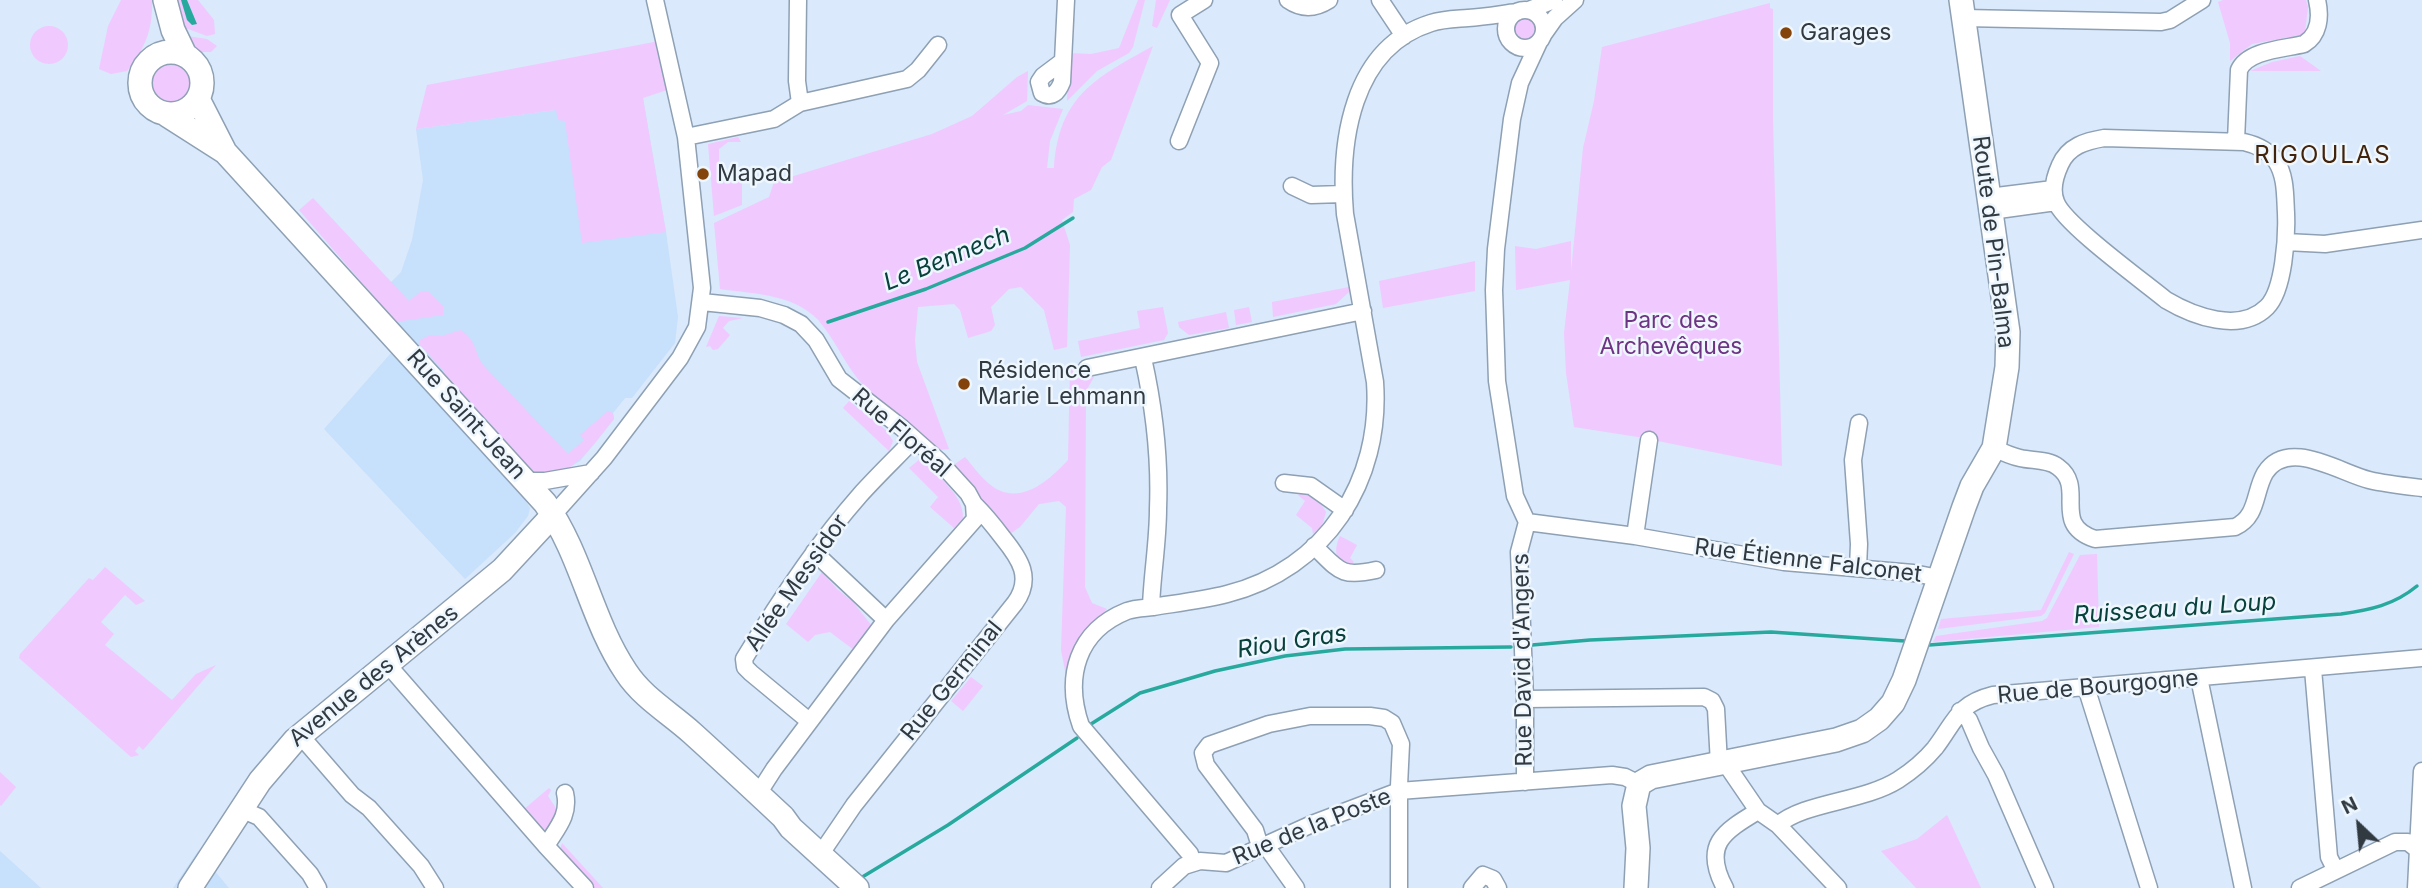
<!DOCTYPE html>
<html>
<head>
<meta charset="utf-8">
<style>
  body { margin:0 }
  #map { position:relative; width:2422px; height:888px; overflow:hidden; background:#dae9fb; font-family:Inter,sans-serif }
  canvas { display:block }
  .north { position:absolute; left:2324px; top:790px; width:70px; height:70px; -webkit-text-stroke:5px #eef6fe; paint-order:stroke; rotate:334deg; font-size:19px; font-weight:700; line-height:28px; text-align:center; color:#313941 }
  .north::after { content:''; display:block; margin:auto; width:24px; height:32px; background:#313941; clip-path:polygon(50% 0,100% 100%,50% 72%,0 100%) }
</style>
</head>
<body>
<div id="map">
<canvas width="2422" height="888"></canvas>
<div class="north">N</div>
</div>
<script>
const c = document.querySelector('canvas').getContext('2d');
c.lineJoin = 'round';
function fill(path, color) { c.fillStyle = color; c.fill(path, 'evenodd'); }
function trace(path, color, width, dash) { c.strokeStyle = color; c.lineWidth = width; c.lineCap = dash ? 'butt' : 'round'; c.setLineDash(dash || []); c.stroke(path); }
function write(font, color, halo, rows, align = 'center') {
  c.font = font + ' Inter,sans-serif'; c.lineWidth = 5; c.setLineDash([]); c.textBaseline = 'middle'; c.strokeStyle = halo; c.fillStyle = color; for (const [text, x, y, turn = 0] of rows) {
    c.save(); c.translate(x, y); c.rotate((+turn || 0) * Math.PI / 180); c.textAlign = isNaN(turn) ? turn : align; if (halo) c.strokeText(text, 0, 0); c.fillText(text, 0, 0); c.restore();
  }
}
const built = new Path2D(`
  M643,98L666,232L678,317L675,343L632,398H625L613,413L614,419L580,461L522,495L530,508L528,516L515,533L465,579L324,429L391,353L350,309L391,282L401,272L412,240L423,180L416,129Z
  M0,851L41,888H0Z
  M198,851L229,888H173Z`);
const green = new Path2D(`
  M121,0H152C153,30 145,48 127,71L111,74L99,69L108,26Z
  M175,0H198L214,20L215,34L207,36L183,27Z
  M1138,0H1145L1133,47L1129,53L1097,71L1067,101L1069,53L1091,54L1119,48Z
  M1156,0H1170L1157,28L1152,26Z
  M2223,0H2306L2308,7L2305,32L2301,35L2252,44L2230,61V43L2218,2Z
  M1770,3V8L1773,9V121L1782,466L1638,437L1574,427L1566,373L1564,333L1570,280L1516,290L1515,246L1536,249L1571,241V272L1583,148L1594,101L1602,47Z
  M1513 29a13 13 0 1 1 26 0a13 13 0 1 1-26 0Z
  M30 45a19 19 0 1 1 38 0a19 19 0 1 1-38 0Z
  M187,36L207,39L217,46L211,52H200Z
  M654,42L659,43L670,89L643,98L666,232L582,243L565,121L558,120L556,110L416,129L427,85Z
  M1153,46L1111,160L1102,167L1091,190L1074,199L1073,212L1062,220L1070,245L1067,347L1054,350L1044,310L1021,287L1009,289L991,307L995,325L991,331L968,338L960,310L954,304L918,307L915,340L917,362L949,449L939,450C915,429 883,407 862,384C847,367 837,344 823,326C800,294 755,294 720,289L714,223L769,197L774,182L932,134L972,116L1017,77L1028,71L1027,101L1003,115L1021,111L1028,105L1063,109L1050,141L1047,168H1054C1059,96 1095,78 1153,46Z
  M2300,56L2321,71H2250L2272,62Z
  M148 83a23 23 0 1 1 46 0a23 23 0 1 1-46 0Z
  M738,137L741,142H728L719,149V165L722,166L723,173L742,171V205L714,216L708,144Z
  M313,198L409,301L420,292L428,291L443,306V315L396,322L299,210Z
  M1475,261V291L1383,308L1379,281Z
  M1349,287V292L1336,304L1273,317L1272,302Z
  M1163,307L1168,333L1164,340L1081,357L1078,341L1140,328L1137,311Z
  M1249,307L1252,322L1236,325L1234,310Z
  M1226,312L1229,328L1189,335L1179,327L1178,322Z
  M719,316L743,318L729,321L723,328L730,335L718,349L713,350L710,346L706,347Z
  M461,330C479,343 473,353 485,367L568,454L584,440L580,435L608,411L613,413L614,419C595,442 568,487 533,471L447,378L443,370L419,344L420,340L430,335L441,336Z
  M1085,364L1086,374L1094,377L1086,391L1085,587L1092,603L1107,609C1085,631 1074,645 1066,676L1061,650L1066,507L1059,501L1039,504L1020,527L1010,534L952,466L965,457C972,465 979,475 987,482C1016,509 1047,483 1068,460L1070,365Z
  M849,401L886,430L893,441L889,451L843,408Z
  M920,459C935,474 964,494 963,518L954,528L930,507L938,497L909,468Z
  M1305,491L1317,498L1326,512L1322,526L1313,534L1312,528L1296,515L1305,501L1298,495Z
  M1340,536L1357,545L1350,558L1354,562L1348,566C1334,560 1334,549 1340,536Z
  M2069,552L2074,554L2045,613L2041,616L1938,629L1941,619L2041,610Z
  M2097,554L2099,627L1933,642L1936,636L2042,621L2047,618L2080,555Z
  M105,567L145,601L136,605L125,595L101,622L114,634L105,645L172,700L196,674L216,665L143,750L139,746L135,751L139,755L131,757L19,658L20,654L89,578L93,580Z
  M822,572L837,589L853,602L872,626L854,650L830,632L815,635L808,642L786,624Z
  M971,677L983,686L963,711L951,701Z
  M0,772L16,787L1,806L0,805Z
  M549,788L551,790L548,796C559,813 560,810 549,828L543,830L523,810Z
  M1947,815L1981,888H1916L1881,851L1917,839Z
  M562,843L603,888H595L563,854L560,850Z`);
const water = new Path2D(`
  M181,0H187L197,24L192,25L187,20Z`);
const stream = new Path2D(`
  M828,322L926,289L1025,248L1073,218
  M1532,645L1590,640L1771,632L1905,641
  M1929,645L2341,614C2370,610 2394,605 2417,586
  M1091,724L1140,693L1215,671L1285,656L1345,649L1511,647
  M859,879L948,825L1077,738`);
const street = new Path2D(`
  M1288,0C1301,9 1315,9 1329,0
  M1380,0L1404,36
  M1529,10L1554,0
  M1506 29a19 19 0 1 1 38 0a19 19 0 1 1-38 0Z
  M1964,18L2161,22L2170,20L2202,0
  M1543,35L1555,18L1575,0
  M1063,61L1043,76L1039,82L1042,93C1052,99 1058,92 1062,82L1066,0
  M800,103L907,79L918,70L938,45
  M686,137L774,119L800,103L797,81L798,0
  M2104,138L2244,142C2257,145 2268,150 2276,161C2286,176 2285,196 2286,213C2287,237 2284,290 2267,307C2240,334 2193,316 2166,300C2143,281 2064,224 2056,202C2051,190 2055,176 2060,165C2068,146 2086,141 2104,138Z
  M1179,141L1210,63L1180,15L1204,0
  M2236,141L2239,70C2248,50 2284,49 2304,44C2319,35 2321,17 2317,0
  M1292,186L1311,195L1343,194
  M1989,197L2053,189
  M1991,211L2056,202
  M2286,242L2325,244L2422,230
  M702,302L760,308L784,315L801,324L816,340L839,379L902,428L938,460L968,493L974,504L975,519L886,620L774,769L758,794
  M1143,358C1154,407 1160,459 1158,509C1158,542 1152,575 1151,607
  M1087,368L1363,311
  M1994,448C2002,452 2011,456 2020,458C2032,461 2048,459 2058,467C2087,488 2050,524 2095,539L2235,527C2258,517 2254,492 2265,473C2288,437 2340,473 2369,480C2386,484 2405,486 2422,488
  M526,481H545L591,473
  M1284,483L1311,486L1345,510
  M553,515L604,458L680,358L697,327L702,288L686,137L655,0
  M1527,522L1635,536L1784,562L1913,573L1939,578
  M1635,536L1649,440
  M1314,546C1339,570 1340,578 1376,570
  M814,552L886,620
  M1858,568L1859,544L1853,460L1859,423
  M388,665L546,846L585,888
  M2313,669L2329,857L2335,869
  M2199,678L2243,888
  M2086,687L2149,888
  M1525,699L1704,697L1712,701L1716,709L1719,764
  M1960,711L1969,720L1981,748L1996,775L2045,888
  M809,721L751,673L745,667L744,659C779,601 816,545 860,495C877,476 896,458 913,440
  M300,735L352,795L369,808L421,866L435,888
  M1728,762L1730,770L1758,811L1778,825L1838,888
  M1525,782V699L1519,552L1527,522L1515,496L1497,381L1494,290L1496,249L1512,119L1520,83L1539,42
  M243,806L252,814L259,817L310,874L318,888
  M1778,825C1804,802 1863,802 1898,780C1912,771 1925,760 1935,748C1955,722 1957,704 1993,695L2422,658
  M546,846C557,828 570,815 565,793
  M820,855L854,805L1015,603C1033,578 1020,559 1003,538C994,526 985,515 974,504
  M1192,862L1190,854L1081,726C1064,677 1077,631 1127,611C1135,608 1145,608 1153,607C1178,603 1203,600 1227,594C1326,569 1382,481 1375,382L1345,214C1339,143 1351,48 1431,23C1443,19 1456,19 1468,18C1485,17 1501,14 1517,12
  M1160,888L1184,866L1200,861L1226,863L1312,824L1399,791L1612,775L1625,777L1639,784
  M1296,888L1269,850L1259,843L1255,830L1206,765L1203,753L1209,745L1269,724L1310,716H1370L1384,718L1392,723L1401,744L1399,786V888
  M1472,888L1483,875L1493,879L1498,888
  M1725,888C1702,845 1723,832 1758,811
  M2300,888L2395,842H2408L2418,850
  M2416,888L2422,771`);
const secondary = new Path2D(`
  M165,0L173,30L185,55
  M140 83a31 31 0 1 1 62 0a31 31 0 1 1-62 0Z
  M198,99L224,150
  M167,115L225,152L545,503C582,555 591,620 626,672C643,698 670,713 692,733C723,761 753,789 783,817L791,828L857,888
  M190,888L260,781L295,740L502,570L553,515
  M1636,888L1638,848L1634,806L1639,784L1651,777L1836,740L1862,731L1879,719L1893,703L1904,680L1964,507L1972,486L1994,448L2007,367L2008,332L1961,0`);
const markers = [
  [1786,33,7,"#83430a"],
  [703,174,7,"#83430a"],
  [964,384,7,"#83430a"]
];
const poiNames = [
  ["Garages",1800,33],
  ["Mapad",717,174],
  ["Résidence",978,371],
  ["Marie Lehmann",978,397]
];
const streetNames = [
  ["Route de Pin-Balma",1993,242,83],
  ["Rue Saint-Jean",466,415,48],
  ["Rue Floréal",901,433,41],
  ["Rue Étienne Falconet",1808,561,7],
  ["Allée Messidor",797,583,-55],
  ["Rue David d'Angers",1523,660,-91],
  ["Avenue des Arènes",374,676,-39],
  ["Rue Germinal",952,681,-51],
  ["Rue de Bourgogne",2098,687,-5],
  ["Rue de la Poste",1312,827,-22]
];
const parkNames = [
  ["Parc des",1671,321],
  ["Archevêques",1671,347]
];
const neighbourhoodNames = [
  ["RIGOULAS",2323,156]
];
const waterNames = [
  ["Le Bennech",947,259,-22],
  ["Ruisseau du Loup",2175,609,-4],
  ["Riou Gras",1292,642,-9]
];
fill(built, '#c7e0fb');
fill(green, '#f0c9ff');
fill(water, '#27aa9d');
trace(stream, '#27aa9d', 3.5);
trace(street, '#8ea0b4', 19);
trace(secondary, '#8ea0b4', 26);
trace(street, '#fff', 16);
trace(secondary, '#fff', 23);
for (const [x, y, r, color] of markers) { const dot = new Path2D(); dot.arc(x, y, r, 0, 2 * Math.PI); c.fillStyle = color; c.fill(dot); trace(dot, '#eef6fe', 2.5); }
write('23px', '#313941', '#eef6fe', poiNames, 'left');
write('23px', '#313941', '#eef6fe', streetNames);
write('23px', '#6e3383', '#eef6fe', parkNames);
c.letterSpacing = '2px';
write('24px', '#42230b', '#eef6fe', neighbourhoodNames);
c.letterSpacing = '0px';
write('italic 24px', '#08403b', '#eef6fe', waterNames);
</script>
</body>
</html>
